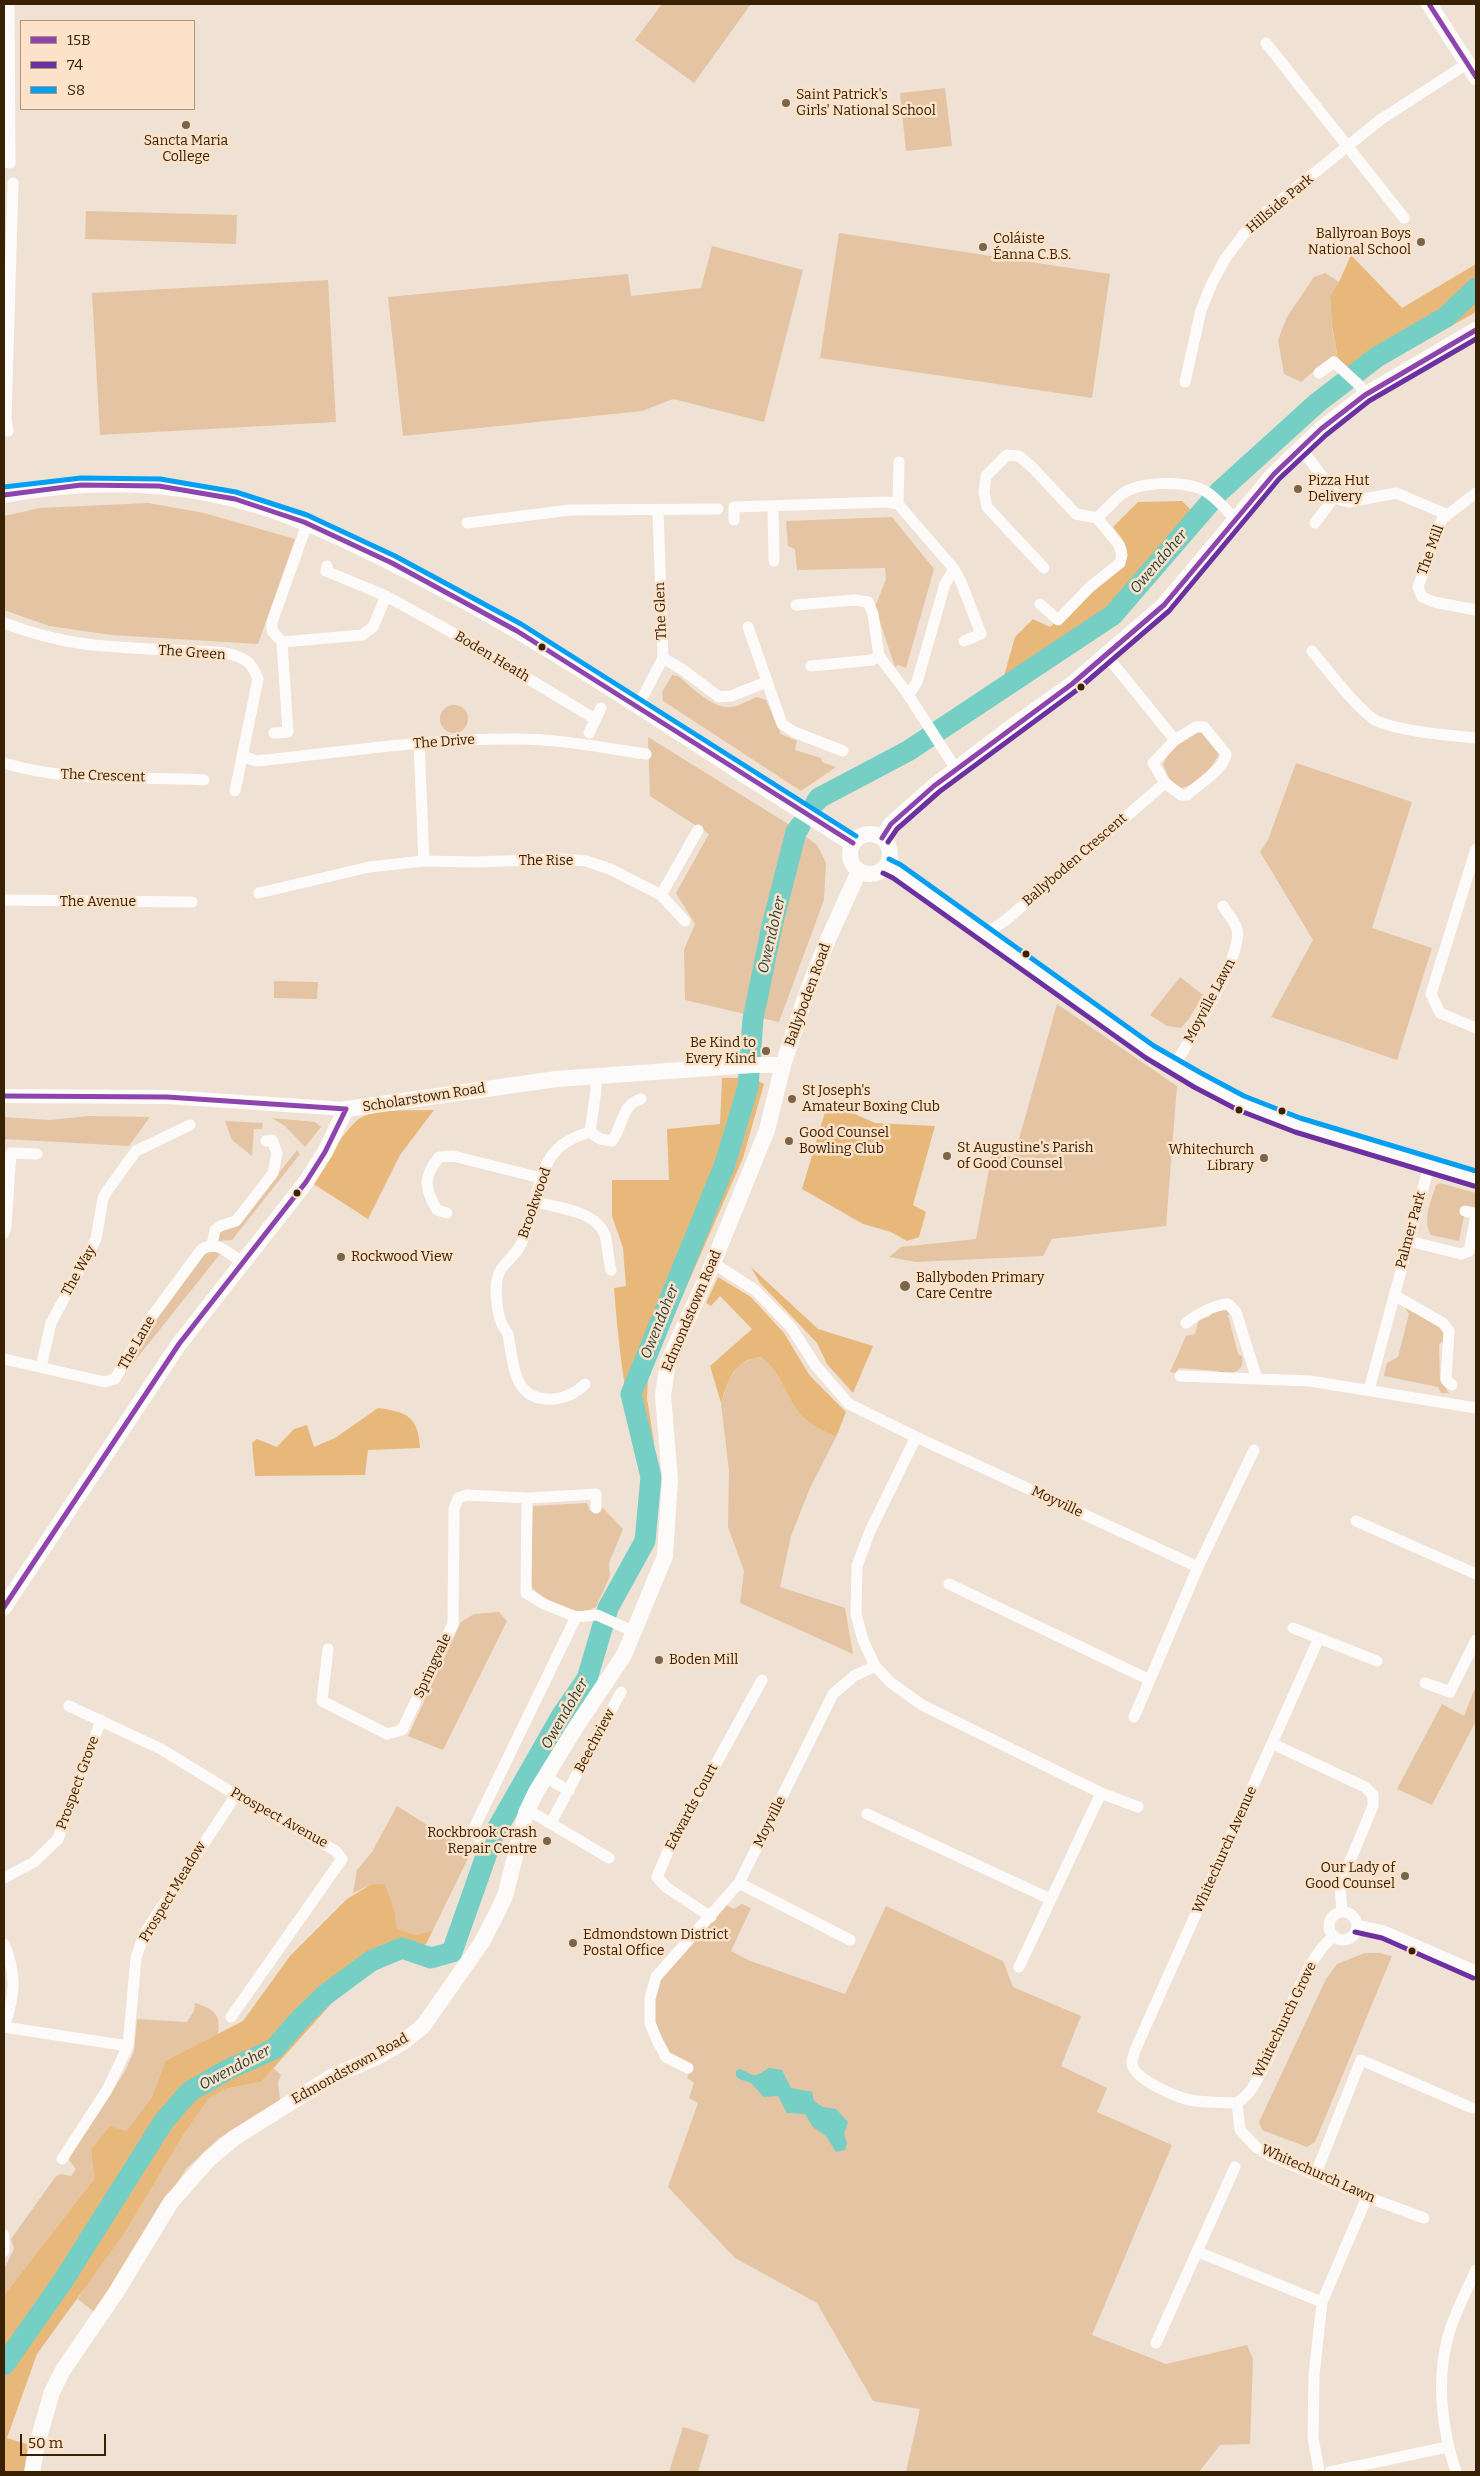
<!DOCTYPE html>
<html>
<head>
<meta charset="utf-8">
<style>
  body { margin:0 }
  #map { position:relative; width:1480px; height:2476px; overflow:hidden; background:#efe2d4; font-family:Bitter,serif }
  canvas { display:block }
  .frame { position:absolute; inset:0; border:5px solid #392104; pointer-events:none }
  .legend { position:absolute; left:20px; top:20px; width:175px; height:90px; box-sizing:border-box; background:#fbe2c8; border:1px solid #ad957a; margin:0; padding:6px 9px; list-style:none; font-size:15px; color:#392104 }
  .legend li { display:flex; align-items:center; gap:10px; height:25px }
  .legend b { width:25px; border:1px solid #ad957a }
  .scale { position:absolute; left:20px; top:2434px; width:86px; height:22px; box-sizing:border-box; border:2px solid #392104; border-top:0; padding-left:6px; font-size:15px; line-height:18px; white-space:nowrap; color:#392104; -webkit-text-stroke:4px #fbe2c8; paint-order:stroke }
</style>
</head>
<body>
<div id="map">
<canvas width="1480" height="2476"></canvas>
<div class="frame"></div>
<ul class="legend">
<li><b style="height:6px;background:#8e44ad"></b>15B</li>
<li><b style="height:6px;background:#6c30a1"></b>74</li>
<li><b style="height:6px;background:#039ff2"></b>S8</li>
</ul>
<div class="scale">50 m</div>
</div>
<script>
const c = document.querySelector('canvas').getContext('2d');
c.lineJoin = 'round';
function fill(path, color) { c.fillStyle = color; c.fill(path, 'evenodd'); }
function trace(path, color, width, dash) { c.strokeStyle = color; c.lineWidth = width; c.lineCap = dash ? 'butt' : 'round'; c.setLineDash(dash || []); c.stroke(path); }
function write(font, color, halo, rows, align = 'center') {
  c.font = font + ' Bitter,serif'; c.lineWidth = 5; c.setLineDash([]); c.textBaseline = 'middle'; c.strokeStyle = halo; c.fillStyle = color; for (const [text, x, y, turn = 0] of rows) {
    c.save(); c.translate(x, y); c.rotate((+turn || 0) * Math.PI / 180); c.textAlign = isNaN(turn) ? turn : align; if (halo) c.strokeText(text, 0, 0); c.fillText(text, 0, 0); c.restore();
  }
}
const green = new Path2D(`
  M662,4H751L694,83L635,40Z
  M945,88L952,146L906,151L900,93Z
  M86,211L237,215L236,244L85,239Z
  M839,233L1110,274L1092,398L820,358Z
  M712,246L803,270L764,422L673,399L642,411L403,436L388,297L628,274L631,296L701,288Z
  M1325,273L1339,282L1330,295L1332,329L1338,359L1315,370L1301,382L1284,374L1278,340L1287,317L1314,277Z
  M328,280L336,422L100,435L92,293Z
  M148,503L204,513L295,539L258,644L111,635L49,626L4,610V516L40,508Z
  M892,517L934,569L906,668L898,665L895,667L875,607L886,579L885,568L797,570L795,549L788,546L786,521Z
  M672,675L678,676C692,687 712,709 731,707C740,706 749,700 757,697L766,700L781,734L797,741L795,750L821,758L822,762L836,767L801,791L663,701L662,692Z
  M440 719a14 14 0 1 1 28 0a14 14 0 1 1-28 0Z
  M1201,731L1211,741L1219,754C1212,768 1195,788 1179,788L1169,778L1163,764C1171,748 1184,736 1201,731Z
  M648,737L793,827L817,845L826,863L824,900L779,1022L685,1000L684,950L695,924L676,893L709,834L650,796Z
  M1296,763L1412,802L1372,928L1432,948L1397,1060L1271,1017L1313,940L1260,852L1268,840Z
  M1180,977L1203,995L1189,1019L1181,1028L1167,1026L1150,1015Z
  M274,981L318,982L317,999L274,998Z
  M1057,1004L1177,1086L1166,1226L1052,1239L1043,1256L916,1262L889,1257L901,1247L976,1239L992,1153L1014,1157Z
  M89,1116L150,1117L129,1146L4,1139V1117L50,1120Z
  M272,1118L315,1122L321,1127L305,1147L285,1126Z
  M225,1121L263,1123L262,1129H254L252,1156L232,1140Z
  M297,1150L300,1154L232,1240L217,1241L219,1231L238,1225Z
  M1440,1183L1476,1193V1207L1466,1206L1459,1241L1431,1235C1422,1220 1431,1201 1436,1185Z
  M210,1250L221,1253L125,1373L154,1323L203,1254Z
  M1403,1305L1442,1329L1445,1340L1439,1344L1440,1380L1449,1393H1441L1438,1387L1384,1376L1387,1363L1398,1357L1409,1314Z
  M1223,1308L1231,1313L1228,1315L1238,1354L1242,1356C1245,1371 1234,1373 1221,1376L1218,1371L1179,1368L1175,1373L1170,1372L1186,1336L1195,1334L1199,1319L1209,1317L1214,1310Z
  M761,1357C785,1376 784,1393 800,1414C809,1425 824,1431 836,1437L810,1488L791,1536L780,1587L845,1608L853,1654L740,1603L744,1571L728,1527L729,1471L721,1403L729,1380L739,1365L753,1358Z
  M587,1503L590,1511L603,1508L623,1529L609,1563L610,1576L596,1607C593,1608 588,1611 585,1611C570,1614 537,1597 530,1584L533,1506Z
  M499,1612L507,1621L443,1750L408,1736L461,1622L474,1614Z
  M1476,1685V1721L1432,1805L1397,1789L1442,1704L1464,1716Z
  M397,1806L471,1852L433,1930L415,1935L397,1928L395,1913L370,1885L353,1893L357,1870L372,1852Z
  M742,1904L751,1908L731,1951L748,1960L845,1994L886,1906L1003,1961L1013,1987L1081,2016L1061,2066L1107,2088L1097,2112L1172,2145L1092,2335L1166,2364L1247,2345L1253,2359L1250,2444L1220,2445L1199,2472H906L920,2409L873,2401L817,2303L735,2258L668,2187L698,2103L689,2098L694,2083L687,2078L692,2066L675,2060L664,2047L653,2021L654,1998L660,1977L726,1905L734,1909Z
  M1365,1953H1379L1392,1956L1315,2142L1307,2147L1262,2130L1259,2122L1326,1979L1337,1964Z
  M195,2003C214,2009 221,2014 218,2034L165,2061L152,2097L126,2131L110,2127L91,2149L94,2179L4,2295V2269L14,2249L11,2239L56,2176L61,2174L71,2176L76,2169L69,2160L70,2154L124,2073L134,2051L137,2019L187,2022L194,2011Z
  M273,2068L281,2075L278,2082L280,2100L264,2113L219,2138L186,2169L95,2313L78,2299L86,2285L126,2231L184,2134L208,2098L225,2089L261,2082Z
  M683,2427L709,2435L698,2472H669Z`);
const forest = new Path2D(`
  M1351,255L1402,308L1476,264V312L1359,378L1338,359L1332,326L1330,295L1339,282Z
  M1182,501L1200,519L1127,600L1004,676L1015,637L1033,619L1050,627L1122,566C1133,550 1124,541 1113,527L1138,502Z
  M722,1078H754L764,1084L743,1158L660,1347L648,1379L647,1398L654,1442L636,1443C624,1392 618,1341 614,1288L626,1286L623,1248L612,1216V1180H669L667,1129L720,1124Z
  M828,1102L875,1123L935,1126L913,1205L926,1212L919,1237L907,1241L891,1232L863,1224L802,1189Z
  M434,1110L400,1155L368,1219L312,1183C322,1168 348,1122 364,1116C385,1108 411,1111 434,1110Z
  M751,1267L818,1329L873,1346L853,1393L827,1364L817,1343L760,1283Z
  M718,1277L751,1297L784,1333L810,1376L846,1412L836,1437C824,1431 809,1425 800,1414C784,1394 784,1375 761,1357C734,1359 728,1381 721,1403L710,1366L752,1329L720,1296L711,1306L706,1303Z
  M378,1408C407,1412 418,1416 420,1448L368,1450L365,1475L255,1476L252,1443L257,1439L277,1447L294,1429L307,1425L314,1447L335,1438Z
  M385,1884L395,1913L397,1928L415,1935L433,1930L426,1944L386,1961L340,1994L261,2082L225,2089L208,2099L184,2134L126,2231L37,2354L7,2438L30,2445L25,2472H4V2295L94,2179L91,2149L110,2126L126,2131L152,2097L165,2061L243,2021L290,1956L347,1899L370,1885Z`);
const water = new Path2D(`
  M769,2068L782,2070L791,2088L812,2092L814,2101L823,2107L836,2109L848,2122L844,2134L847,2143L845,2150L836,2152L826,2136L813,2127L805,2114L787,2113L778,2096L764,2097L751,2083L739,2079L736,2076V2071L740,2069C756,2076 752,2079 769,2068Z`);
const river = new Path2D(`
  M816,802L819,798L908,751L1113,615L1220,491L1317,403L1377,357L1446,317L1476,288
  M4,2365L63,2281L164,2121L189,2092L227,2070L274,2049L301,2018L325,1995L371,1961L402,1948L431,1958L452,1952L493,1836L562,1715L587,1679L608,1608L645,1541L651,1477L631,1394L725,1164L748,1087L753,1019L772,926L796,832L800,826`);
const minor = new Path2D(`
  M1266,43L1404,218
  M4,162L10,163L9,4
  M1319,373L1334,362L1359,385L1365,395
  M1185,382L1201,310L1212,283L1225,259L1243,235L1266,212L1380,120L1468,63
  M8,431L6,419L13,183
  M1300,447L1340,500L1349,502L1396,493L1446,514
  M1476,493L1442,519L1418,587L1422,597L1434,602L1476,610
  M898,504L899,462
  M773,506L774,561
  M1097,518C1105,511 1113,501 1122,494C1141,481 1185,480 1205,491C1217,498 1226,510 1236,520
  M734,520V507L887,502L898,504L954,569L961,582L981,634L964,641
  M467,523L570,510L718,509
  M1315,523L1330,503L1333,494
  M327,566L326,571L386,596
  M1040,604L1058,620L1090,587L1120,563L1122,555L1119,545L1097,518L1076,514L1032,467L1019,456L1007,455L986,476L984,492L987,507L1044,568
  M796,605L854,600L868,602L873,614L879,656L907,693L956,769
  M4,623C64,646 107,647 170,650C191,652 219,649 239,657C250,661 254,669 258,679L235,791
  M748,627L782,724L794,732L843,751
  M282,642L362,635L373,627L386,596L446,629L595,719
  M1312,651C1324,666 1361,714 1377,721C1402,732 1449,735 1476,738
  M663,658L683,670L719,697L731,696L767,682
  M811,666L872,660L879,656
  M907,693L912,690L917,682L945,584L954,569
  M638,706L663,658L658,510
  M274,733L288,732L282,642L272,631V622L307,524
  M589,733L601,708
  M419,743L424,861L475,862L562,859L586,861L610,869L661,895L685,921
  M243,756L256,761C343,752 430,738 518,739C561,739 603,748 646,754
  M4,763C69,783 137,776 204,780
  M1165,783L1181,795H1187C1198,784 1224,770 1226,754L1204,727H1196L1175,740
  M1476,849L1431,994L1440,1013L1476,1028
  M259,893L369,867L424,861
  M661,895L698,830
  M4,900L192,902
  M984,935L1006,920L1165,783L1153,763L1175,740L1106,655
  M1174,1067C1188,1041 1244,955 1237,929C1235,922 1227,913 1223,906
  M590,1132L600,1139L612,1141C624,1124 621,1105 641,1099
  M536,1202C559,1208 600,1211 606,1239C608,1249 608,1259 611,1270
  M1465,1211L1476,1214
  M447,1213L437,1210C424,1188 423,1177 439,1157L453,1156L541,1178
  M4,1233L6,1226L11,1153L37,1154
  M1409,1241L1461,1254L1469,1251L1476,1216
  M212,1245L215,1230L220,1226L236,1221L273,1173L277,1153L272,1140L266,1141
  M713,1263L755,1290L791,1327L816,1366L849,1404L916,1437L1198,1567
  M1394,1295L1443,1323L1449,1331L1446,1380L1452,1385
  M1186,1323C1198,1314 1212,1305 1228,1304L1236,1312L1257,1379
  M4,1359L105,1382L115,1379L150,1319L201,1250C217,1239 230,1254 242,1263
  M41,1367L51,1323L96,1239L103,1198L107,1191L136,1151L190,1125
  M1180,1376L1310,1381L1476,1408
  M585,1384C577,1393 567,1397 555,1399C513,1403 514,1365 508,1335C507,1330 502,1327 501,1322C497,1311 495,1291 497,1280C499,1266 511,1260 518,1249C537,1220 534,1165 562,1145C570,1139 580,1135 590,1132L596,1090V1077
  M1369,1390L1429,1166
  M916,1437L870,1531L857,1566L856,1614L863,1640L875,1666L890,1682L922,1705L1101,1793L1138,1807
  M527,1498L526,1593L544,1604L576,1617L597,1615L635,1632
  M1356,1521L1476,1574
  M949,1584L1150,1680
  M1293,1628L1377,1661
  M328,1649L322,1701L387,1734L402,1730L453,1624L454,1509L458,1498L467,1495L527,1498L596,1494V1508
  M1425,1683L1450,1692L1476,1640
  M69,1706L161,1749L236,1795L336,1851L342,1859L231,2017
  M1134,1717L1198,1567L1254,1450
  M1273,1744L1365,1787L1373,1795V1806L1340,1885L1342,1912
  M544,1776L569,1791
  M528,1810L609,1858
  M867,1814L1050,1899
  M554,1817L621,1692
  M480,1840L473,1830L576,1617
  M4,1878L34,1862L58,1839L101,1720
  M1329 1926a14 14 0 1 1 28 0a14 14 0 1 1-28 0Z
  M711,1917L666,1887L657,1877L668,1851L762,1680
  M1357,1925L1384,1931L1476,1971
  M850,1940L739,1883L833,1694L854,1676L875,1666
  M4,1944C17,1974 15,1996 4,2027
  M1019,1967L1101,1793
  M4,2027L128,2046
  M688,2068L666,2057L657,2040L650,2023V1999L656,1977L739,1883
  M1237,2103C1221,2102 1205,2103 1190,2100C1176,2097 1133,2079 1132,2063C1132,2058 1135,2052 1136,2048L1319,1638
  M1237,2103L1240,2130L1256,2147L1271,2156L1367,2197L1424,2218
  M1237,2103C1251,2094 1256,2082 1264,2067C1283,2031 1303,1960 1334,1936
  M62,2159L107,2090L128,2046L136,1958L144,1934L236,1795
  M1316,2173L1361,2060L1472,2108
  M4,2235V2251
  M1198,2252L1322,2302
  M1156,2343L1235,2167
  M1319,2472L1313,2437L1314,2375L1322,2302L1367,2197
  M1330,2472L1447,2447
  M1456,2472C1442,2430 1436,2380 1448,2337C1454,2314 1466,2292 1476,2270`);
const tertiary = new Path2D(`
  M4,1096L167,1097L346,1109`);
const secondary = new Path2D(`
  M1429,4L1476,77
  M4,495C72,482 142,480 211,494C275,506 334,534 392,563C506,619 611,688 717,757C750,779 784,800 817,821C829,828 840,837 853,843
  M850 854a20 20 0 1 1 40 0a20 20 0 1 1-40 0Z
  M882,838L891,824L934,786L1010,728L1072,684L1164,605L1274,474L1321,429L1365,395L1476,330
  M886,866L897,871L1150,1052L1197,1080L1241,1103L1298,1125L1476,1179
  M4,1607L179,1344L306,1182L325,1152L346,1109L556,1079L752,1065H783
  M32,2472L37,2444L52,2392L63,2370L115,2294L171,2202L209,2159L234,2138L333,2076L377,2057L403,2042L423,2026L482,1942L496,1915L505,1896L526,1813L536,1792L574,1730L624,1655L665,1556L670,1480L663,1395L668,1362L713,1263L767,1130L783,1065L806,995L826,944L859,871`);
const bus1 = new Path2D(`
  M1429,4L1476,77
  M4,495L81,485L159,486L235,499L304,522L392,563L517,631L853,843
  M882,838L891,824L934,786L1072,684L1164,605L1274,474L1321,429L1365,395L1476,330
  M4,1096L167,1097L346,1109
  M4,1607L179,1344L306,1182L325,1152L346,1109`);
const bus2 = new Path2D(`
  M888,842L897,829L939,792L1077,690L1169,611L1279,479L1326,435L1369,401L1476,339
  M883,873L893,878L1146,1058L1194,1087L1238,1110L1295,1132L1474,1186
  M1355,1932L1382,1938L1473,1978`);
const bus3 = new Path2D(`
  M4,487L81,478L160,479L236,492L307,515L395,556L521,624L856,836
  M889,859L901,865L1154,1046L1201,1073L1244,1096L1300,1118L1476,1171`);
const markers = [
  [786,103,5,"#79654d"],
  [186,125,5,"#79654d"],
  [1421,242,5,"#79654d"],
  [983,247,5,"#79654d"],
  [1298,489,5,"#79654d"],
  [542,647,4.5,"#392104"],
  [1081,687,4.5,"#392104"],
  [1026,954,4.5,"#392104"],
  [766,1051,5,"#79654d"],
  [792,1099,5,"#79654d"],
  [1239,1110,4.5,"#392104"],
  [1282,1111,4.5,"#392104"],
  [789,1141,5,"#79654d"],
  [947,1156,5,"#79654d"],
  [1264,1158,5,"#79654d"],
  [297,1193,4.5,"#392104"],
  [341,1257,5,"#79654d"],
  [905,1286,6,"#79654d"],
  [659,1660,5,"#79654d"],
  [547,1841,5,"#79654d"],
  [1405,1876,5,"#79654d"],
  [573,1943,5,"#79654d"],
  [1412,1951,4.5,"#392104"]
];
const poiNames = [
  ["Saint Patrick's",796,95],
  ["Girls' National School",796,111],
  ["Sancta Maria",186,141,"center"],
  ["College",186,157,"center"],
  ["Ballyroan Boys",1411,234,"right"],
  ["National School",1411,250,"right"],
  ["Coláiste",993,239],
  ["Éanna C.B.S.",993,255],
  ["Pizza Hut",1308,481],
  ["Delivery",1308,497],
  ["Be Kind to",756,1043,"right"],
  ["Every Kind",756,1059,"right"],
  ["St Joseph's",802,1091],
  ["Amateur Boxing Club",802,1107],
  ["Good Counsel",799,1133],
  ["Bowling Club",799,1149],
  ["St Augustine's Parish",957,1148],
  ["of Good Counsel",957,1164],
  ["Whitechurch",1254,1150,"right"],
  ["Library",1254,1166,"right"],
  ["Rockwood View",351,1257],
  ["Ballyboden Primary",916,1278],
  ["Care Centre",916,1294],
  ["Boden Mill",669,1660],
  ["Rockbrook Crash",537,1833,"right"],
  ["Repair Centre",537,1849,"right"],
  ["Our Lady of",1395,1868,"right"],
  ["Good Counsel",1395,1884,"right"],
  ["Edmondstown District",583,1935],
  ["Postal Office",583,1951]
];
const streetNames = [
  ["Hillside Park",1280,204,-40],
  ["The Mill",1431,550,-70],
  ["The Glen",661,611,-92],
  ["The Green",192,653,4],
  ["Boden Heath",492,657,31],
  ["The Drive",444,742,-4],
  ["The Crescent",103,776,2],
  ["Ballyboden Crescent",1075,860,-41],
  ["The Rise",546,861],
  ["The Avenue",98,902],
  ["Ballyboden Road",808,995,-70],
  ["Moyville Lawn",1210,1001,-62],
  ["Scholarstown Road",424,1098,-9],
  ["Brookwood",535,1203,-71],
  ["Palmer Park",1411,1230,-75],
  ["The Way",79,1271,-61],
  ["Edmondstown Road",692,1311,-67],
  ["The Lane",137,1343,-60],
  ["Moyville",1057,1502,25],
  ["Springvale",433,1666,-65],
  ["Beechview",595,1741,-62],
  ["Prospect Grove",78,1783,-70],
  ["Edwards Court",692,1807,-62],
  ["Prospect Avenue",279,1818,29],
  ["Moyville",770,1822,-64],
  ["Whitechurch Avenue",1225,1850,-66],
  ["Prospect Meadow",173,1892,-59],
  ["Whitechurch Grove",1285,2020,-64],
  ["Edmondstown Road",350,2069,-29],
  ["Whitechurch Lawn",1318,2174,24]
];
const waterNames = [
  ["Owendoher",1159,562,-49],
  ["Owendoher",772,935,-77],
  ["Owendoher",660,1322,-68],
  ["Owendoher",565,1714,-60],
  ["Owendoher",235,2068,-28]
];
fill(green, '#e4c4a2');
fill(forest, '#e8b87a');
fill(water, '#75cfc4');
trace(river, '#75cfc4', 21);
trace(minor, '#fdfbf9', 11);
trace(tertiary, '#fdfbf9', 14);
trace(secondary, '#fdfbf9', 16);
trace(bus1, '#8e44ad', 5);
trace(bus2, '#6c30a1', 5);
trace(bus3, '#039ff2', 5);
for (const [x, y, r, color] of markers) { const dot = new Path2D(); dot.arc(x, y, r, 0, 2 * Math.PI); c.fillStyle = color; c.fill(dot); trace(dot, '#fbe2c8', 2); }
write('14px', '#392104', '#fbe2c8', poiNames, 'left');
write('14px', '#392104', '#fbe2c8', streetNames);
write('italic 15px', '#25423f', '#fbe2c8', waterNames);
</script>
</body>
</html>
